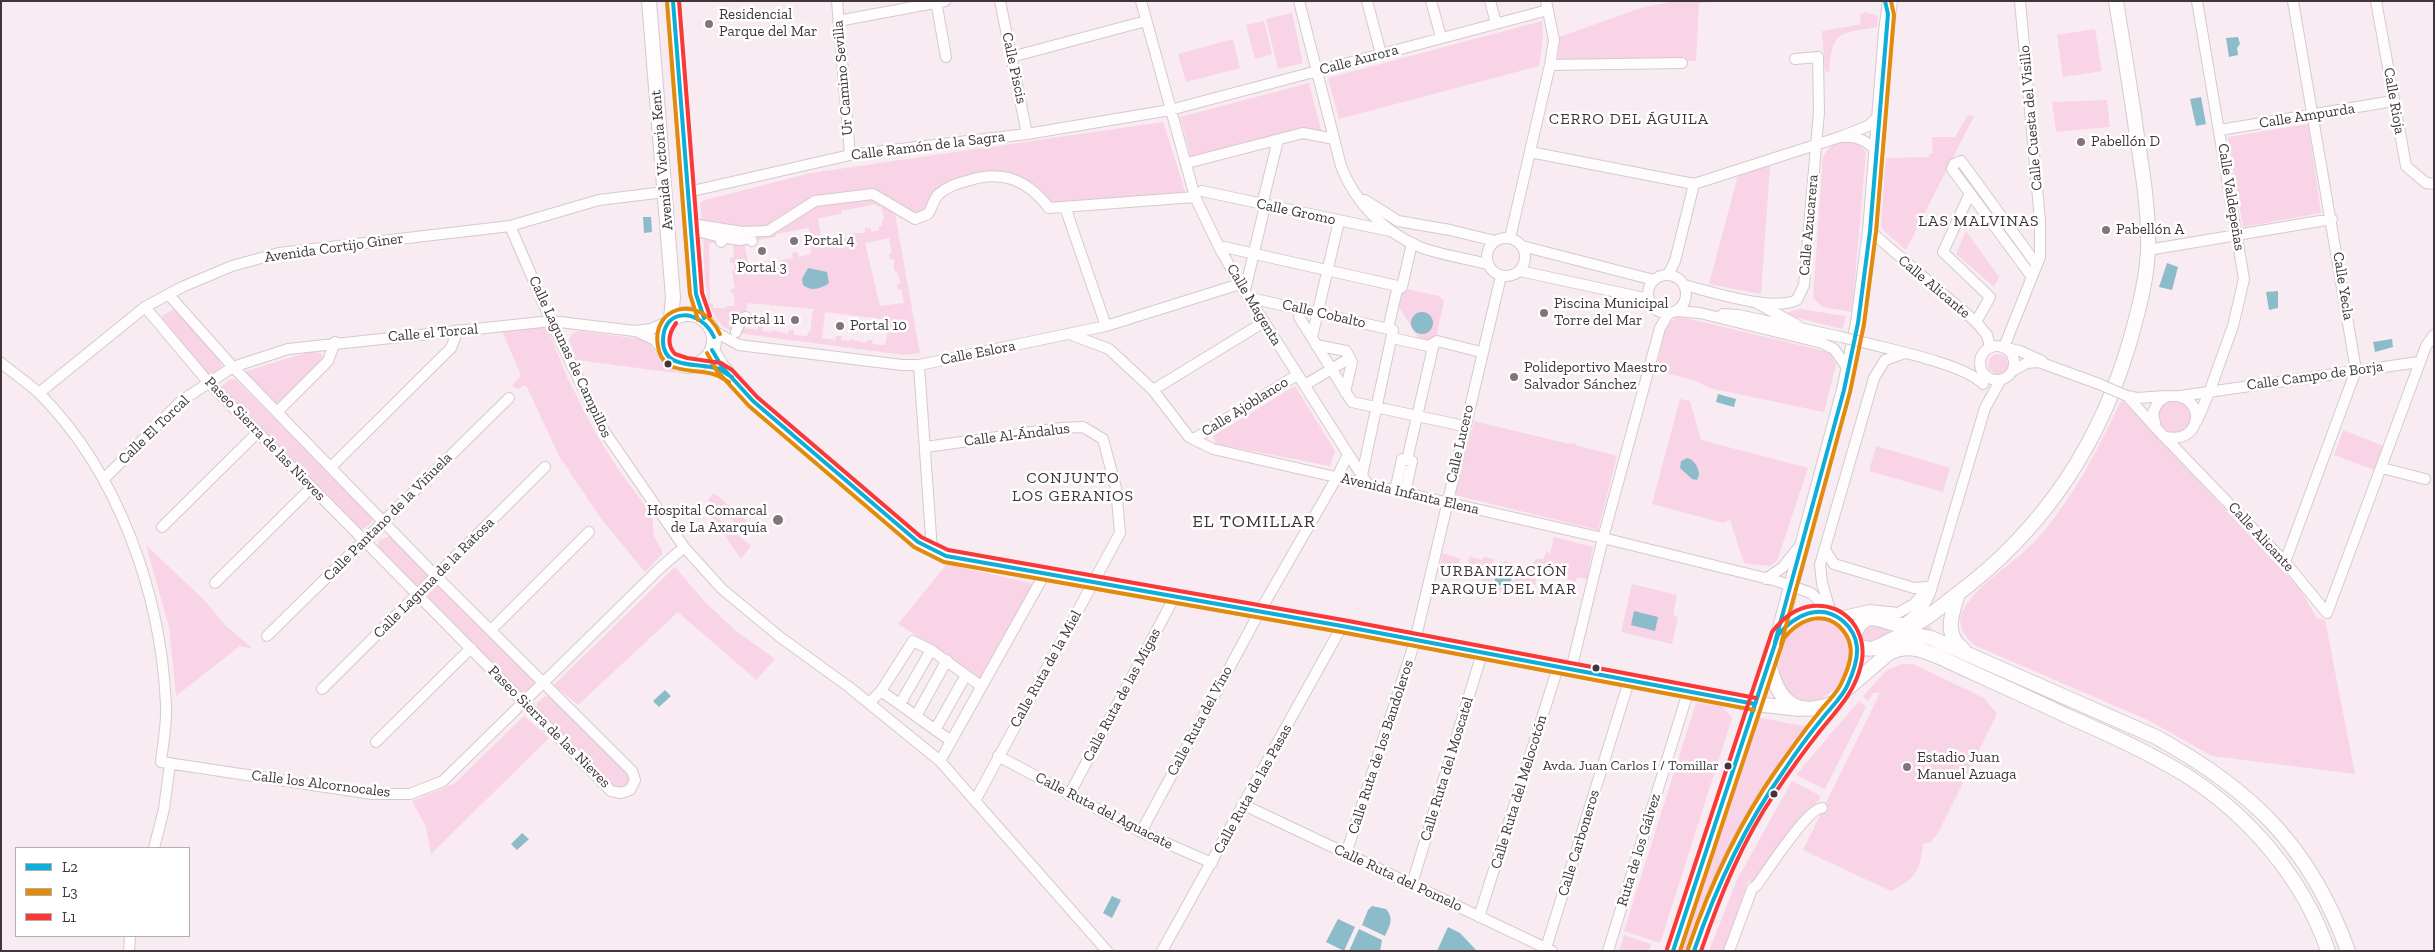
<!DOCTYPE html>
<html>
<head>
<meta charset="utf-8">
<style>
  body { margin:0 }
  #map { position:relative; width:2435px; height:952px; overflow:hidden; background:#f8ebf1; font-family:"Zilla Slab",serif }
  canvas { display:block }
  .frame { position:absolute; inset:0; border:2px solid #3f353a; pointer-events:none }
  .legend { position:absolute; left:15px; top:847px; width:175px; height:90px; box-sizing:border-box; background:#fff; border:1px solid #b2aeb0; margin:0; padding:6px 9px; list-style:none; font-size:15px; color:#3f353a }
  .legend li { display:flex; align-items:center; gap:10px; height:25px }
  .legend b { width:25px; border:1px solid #b2aeb0 }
</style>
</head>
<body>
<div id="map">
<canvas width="2435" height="952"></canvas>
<div class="frame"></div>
<ul class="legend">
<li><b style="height:6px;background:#0daed8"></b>L2</li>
<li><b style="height:6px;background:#e28a09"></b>L3</li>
<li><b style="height:6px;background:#fa3837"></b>L1</li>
</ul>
</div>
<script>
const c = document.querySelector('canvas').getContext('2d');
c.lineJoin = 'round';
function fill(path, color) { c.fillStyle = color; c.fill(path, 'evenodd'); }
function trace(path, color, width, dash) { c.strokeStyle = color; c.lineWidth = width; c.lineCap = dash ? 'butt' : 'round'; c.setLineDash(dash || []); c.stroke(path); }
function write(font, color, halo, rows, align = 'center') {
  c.font = font + ' "Zilla Slab",serif'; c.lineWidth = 5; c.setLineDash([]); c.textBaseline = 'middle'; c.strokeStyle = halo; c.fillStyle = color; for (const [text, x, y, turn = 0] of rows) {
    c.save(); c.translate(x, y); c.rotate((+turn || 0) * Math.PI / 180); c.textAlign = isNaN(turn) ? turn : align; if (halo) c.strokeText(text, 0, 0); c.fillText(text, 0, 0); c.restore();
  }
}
const green = new Path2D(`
  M1676,1H1728L1699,3L1696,61H1558L1559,37L1644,7Z
  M1865,12L1878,16L1877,27C1838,34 1832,30 1829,73L1825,70L1822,31L1861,24L1860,14Z
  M1292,13L1303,63L1278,69L1266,19Z
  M1264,21L1272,54L1255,59L1246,25Z
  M1542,21L1543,37L1539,66L1339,119L1328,78Z
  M2095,29L2102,71L2063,77L2057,35Z
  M1233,39L1240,68L1186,82L1178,54Z
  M1309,83L1322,134L1192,160L1180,117Z
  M2107,100L2110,127L2056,132L2052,102Z
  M1968,115L1974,116L1906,250L1884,231L1881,225L1886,158L1929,157V154L1933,153L1932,137H1955Z
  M1163,122L1186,194L1058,205C1047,201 1044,192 1035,185C1015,171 972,181 948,184L923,213L915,215L871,190L812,197L769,226L742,230L702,223L700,203L705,200L811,173Z
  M2308,124L2321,213L2243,227L2228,137Z
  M1854,139L1866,152L1852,312L1823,307L1813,298L1823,156L1832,145Z
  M1770,166L1761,294L1709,284L1738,175Z
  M872,198L892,206L895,214L920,353L904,355L752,335C745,333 735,334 729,330C700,316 705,256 703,228C739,236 758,241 792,221C800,216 805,208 814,204C825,200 858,200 872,198ZM877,204V207L881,206L884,220L882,221V226L879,227V230L872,232L870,228H865V233H853V236L841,240L840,236L835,237V241L822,243L818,218L841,214V211ZM809,228L811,254L799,257L797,252L792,253L793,258L780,260V263L768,265L767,261L762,262V266L749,268L744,242L776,237V234ZM889,238L892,253L889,254L890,260L894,259V271H896L901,283L897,285V289H901L904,303L880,306L865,243ZM733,242L734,257L730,258V263H734V271H732L735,288L731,289V293H734L735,306H727L726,308H713V303H710L709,243ZM747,303L813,309L810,332H808L807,336L794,335V331L789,330L788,334L772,330L771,332L763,331V327L758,326L757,330L745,328V320L741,322L739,329L734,328L727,319L736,327L741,316L746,314ZM825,312L890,320L885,345L872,344L873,340H867L866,343L850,339V341L841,340L842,336H836L835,340L822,338Z
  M1966,231L1999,277L1994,287L1956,254Z
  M1406,289L1439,296L1444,301L1436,337L1426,343L1420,341L1396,302L1398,293Z
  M174,309L179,312L220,359L222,366L215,374H207L161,320L163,315Z
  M1800,309L1845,316L1843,329L1782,314Z
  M1677,316L1829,352L1836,365L1824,412L1709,388L1696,381L1656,370L1665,328Z
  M547,327L567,377L595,432L618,469L652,515L654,536L663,553L645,572L602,520L559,456L526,385L517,389L512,386L521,375L502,331Z
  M579,331L641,339L650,344L662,362L676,373L577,360L569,340L572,334Z
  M312,351L322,354V362L277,406L247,375V371Z
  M1988 364a10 10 0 1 1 20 0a10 10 0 1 1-20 0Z
  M230,379L236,380L370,515L372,520L370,524L361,530L221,390L222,386Z
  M1295,386L1335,451L1330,466L1216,444L1213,436Z
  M1680,399L1690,401L1701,440L1808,468L1777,561L1770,566L1744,563L1730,520L1723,523L1652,504Z
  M2121,401L2126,404L2299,588L2317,618L2325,620L2355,774L2212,756L2150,721L1974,645C1966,637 1956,625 1962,612C1979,581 2015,564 2038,538C2074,497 2098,449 2121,401Z
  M2159 417a16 16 0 1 1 32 0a16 16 0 1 1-32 0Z
  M1474,421L1569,444L1575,443L1578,446L1617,456L1598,530L1455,495Z
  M2343,430L2383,446L2374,470L2334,455Z
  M1876,446L1950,468L1943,492L1869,471Z
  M714,493L749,523L744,530L708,500Z
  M701,507L707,509L751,546L741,559L709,512L704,514Z
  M390,536L427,573L426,579L420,584H413L378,549L379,540Z
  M1554,537L1593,547L1587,579L1577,577L1576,582L1556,575L1557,571L1551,569V566L1539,563L1538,573H1535L1536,585L1520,581L1518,594L1488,589V586L1483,585L1481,588L1482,579L1479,578L1480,565L1468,564L1469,556L1481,560L1485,557L1494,559L1491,568L1493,582L1501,588L1507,587L1517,576L1503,565L1504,561L1532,569L1535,559H1543L1547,551L1550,554Z
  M146,545L205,601L226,626L253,649L240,646L176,696L169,627Z
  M1443,553L1460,559L1459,564L1455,563L1454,568L1440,565Z
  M947,564L1030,583L1033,585L980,682L950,657L898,624Z
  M675,567L705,602L736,631L775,659L756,680L678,612L578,705L554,685Z
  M1632,584L1677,595L1673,615L1678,617L1672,644L1621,632Z
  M437,586L443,589L533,679L535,687L528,694L519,692L428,599V592Z
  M1813,616C1817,616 1823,616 1828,617C1831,618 1834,621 1837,624C1839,626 1844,628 1846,631C1864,657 1830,719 1792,697C1771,684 1779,638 1796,625C1800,621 1807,619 1813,616Z
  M1925,622L1932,629L1930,635L1871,643L1863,638L1862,631L1867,625Z
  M1902,664H1913L1984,698L1997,714L1938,833L1931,842L1923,844C1920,872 1915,879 1891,891L1803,850L1880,693H1873L1868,701L1863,696L1887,670Z
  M545,696L552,697L628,773L631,783L622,790L616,789L537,710V703Z
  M1859,701L1866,707L1825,789L1796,775Z
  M1696,703L1722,706L1732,718L1660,943L1624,931Z
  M524,716L549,738L431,854L426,827L412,801L455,783Z
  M1756,717L1809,727L1688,951H1682Z
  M1792,781L1819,795L1820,799L1806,813L1755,883L1748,881L1724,951H1709L1737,880Z
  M1624,935L1651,944L1649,951H1619Z`);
const water = new Path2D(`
  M2238,37L2240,44L2237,48L2238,55L2229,57L2226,38Z
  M2201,97L2206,124L2196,126L2190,99Z
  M643,217H651L652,232L644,233Z
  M2167,263L2178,267L2172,290L2159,287Z
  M808,268L827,272L829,283C821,289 811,292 803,285L802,279Z
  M2278,291V308L2269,310L2266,292Z
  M1411 323a11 11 0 1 1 22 0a11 11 0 1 1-22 0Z
  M2392,339L2393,347L2375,352L2373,342Z
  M1718,394L1736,399L1734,407L1716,402Z
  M1687,458C1694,459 1699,468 1699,475L1697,480L1692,479L1680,468L1681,461Z
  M1494 577a9 9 0 1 1 18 0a9 9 0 1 1-18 0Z
  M1634,611L1658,617L1655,631L1631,625Z
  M665,690L671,696L659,707L653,701Z
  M522,833L529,839L517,850L511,844Z
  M1112,896L1121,900L1112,918L1103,913Z
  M1372,906L1386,909C1394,919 1390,925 1385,936L1362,925L1368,910Z
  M1338,919L1355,927L1344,951L1326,942Z
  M1448,927L1460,933L1477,951H1437Z
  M1359,929L1382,940L1380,951H1349Z`);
const street = new Path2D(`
  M837,1L850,155
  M936,1L946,57
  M1000,1L1027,134
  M1141,1L1195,197L1220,249L1240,284L1368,485
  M1299,1L1341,166C1355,203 1384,232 1420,247C1440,255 1465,258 1487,264
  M1367,1L1381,54
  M1431,1L1441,37
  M1490,1L1496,23
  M2376,1L2406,166L2426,183L2434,184
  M838,21L945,1
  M1011,57L1146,21
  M1550,65L1682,63
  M2220,130L2393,101
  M1530,152L1694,184L1840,137
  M1878,152C1866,140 1857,136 1840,137L1868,126L1880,115
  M1191,162L1303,133L1334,139
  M1202,191L1390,231
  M688,192L850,155L1027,134L1170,110L1548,10
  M1970,193L1943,252L1990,297L1976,322
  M1365,200L1398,221L1450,230L1495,241
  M1262,205L1278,140
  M1065,207L1106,326
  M692,224L742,232L768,231L815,201L873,194L915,219L928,214C932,208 934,198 939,194C948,186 956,184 967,181C1002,169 1028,180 1049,208L1195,197
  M510,226L551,321L602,428L684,547L722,589L780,637L849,687L940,761L1107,951
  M692,230L721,237V242
  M1870,231L1976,322L1987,335L1990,347
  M721,237L740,240L750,238L752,241
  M1487 257a19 19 0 1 1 38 0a19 19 0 1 1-38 0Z
  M1510,238L1550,65L1554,40L1546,1
  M1522,246L1654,280
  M1224,247L1402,287
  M2148,250L2332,219
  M1520,271L1649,299
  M1668,275L1675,261L1694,184
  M1648 294a19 19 0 1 1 38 0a19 19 0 1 1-38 0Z
  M2032,277L1952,169L1954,164L1961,161L2037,265
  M1684,285C1713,292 1771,312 1797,300L1804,285L1819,112L1818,57L1795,59
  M1246,286L1265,206
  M1255,299L1393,330L1362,475
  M1757,303L1797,325
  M145,307L208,382L611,791L621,793L630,790L635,780L632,771L436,576L233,367L169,295
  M1677,311L1700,313L1822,343L1834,349L1848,369
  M1723,314L1738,315L1841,337
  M1299,317L1352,402L1464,426
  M1388,329L1397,290L1402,287L1412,243
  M712,330L739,345L902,365H919L1106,326L1240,284
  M636,331L655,340L664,351
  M736,332L741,319L746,317
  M1069,334L1109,349L1153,390L1189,437L1213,449L1603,538L1777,581L1811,593L1831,612
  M1312,337L1339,221
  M1392,338L1428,346L1437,341L1481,352
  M1866,343C1893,350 1966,365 1983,384
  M1316,345L1346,351L1352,362L1345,392
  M1980 363a17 17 0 1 1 34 0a17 17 0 1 1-34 0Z
  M2004,347L2040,257V220L2020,1
  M2006,348L2020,351L2042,361
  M1,363C14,373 28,383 40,394C119,474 161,594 166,705C167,724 163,743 161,762L372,794H410L443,781L658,570L684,547
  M919,365L932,551
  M2014,370L2027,363L2039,362L2099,384
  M1308,383L1350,358
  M1153,390L1264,322
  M39,393L145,307L182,287L232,266L279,253L510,226L599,200L664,192
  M2127,396L2155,427
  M2127,396L2137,398L2166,396
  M2180,396L2419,362
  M277,412L328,361L335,342
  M2197,421L2210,390L2233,326L2244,279L2197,1
  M2163,436C2202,448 2208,395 2172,396C2161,396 2156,404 2153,413L2156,428L2285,562L2327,613L2426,346L2434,335
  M1194,439L1297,375
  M926,447L1061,428L1083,427L1103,439L1116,488L1120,533L976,799
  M1407,460L1434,343
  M331,467L451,348L458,330
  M2382,468L2425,479
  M104,479L181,401L233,367L288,349L551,321L635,331L651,329L669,321
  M1395,491L1402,459L1412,461L1405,493
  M162,527L258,432
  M1825,550L1834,564L1914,588L1928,587
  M2285,562L2356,370L2293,1
  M1766,579L1783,567L1802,543
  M215,583L312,487
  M1829,607L1822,583L1820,565L1874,378L1885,360L1905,353
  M1839,617L1870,610L1898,613L1914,604L1926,590
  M1905,623L1922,609L1930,593L1985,408L2000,381
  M491,630L589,532
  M267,636L509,398
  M1571,670L1603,538L1660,328L1669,313
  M322,689L545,467
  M881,691L951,741
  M869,703L881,691L913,641L931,650L981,686
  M900,704L931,650
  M916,716L947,660
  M935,730L966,675
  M376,742L471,648
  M998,756L1141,832L1212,863
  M940,761L1044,575
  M1069,795L1175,596
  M1244,805L1552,951
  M1141,832L1260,611L1337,477L1348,454
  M154,848L164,809L170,763
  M1346,854L1415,641L1501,276
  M1412,884L1482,653
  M1479,917L1558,667
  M1546,948L1629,681
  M129,951L130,936
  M1162,951L1342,626
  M1608,951L1688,692
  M1729,951L1752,889L1757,885C1767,871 1808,808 1822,808`);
const secondary = new Path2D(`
  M649,1L673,297L671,319
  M673,1L696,294L704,318
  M662 340a26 26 0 1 1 52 0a26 26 0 1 1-52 0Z
  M712,350L722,367L753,401L918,542L946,556L1342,626L1755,704L1800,709
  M1958,594C1952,613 1943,635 1963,649
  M1778,635L1844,390L1858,323L1870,231L1886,32L1890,1
  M1854,635C1867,601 1888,630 1911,625C1923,623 1945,603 1956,595C2046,528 2104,438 2133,330C2140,304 2147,277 2148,249C2149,212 2143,174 2137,137C2131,91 2123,46 2116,1
  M1857,645C1876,656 1885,639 1902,636C1912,634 1921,636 1931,638L2156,737C2252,790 2310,846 2348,951
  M1769,662C1777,700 1794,719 1834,703
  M1848,688L1889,653C1906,644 1920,649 1937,656C1980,676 2023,695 2065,715C2106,733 2146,751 2184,774C2248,814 2304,879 2328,951
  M1673,951L1778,635C1793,613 1824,601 1845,623C1851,629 1856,637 1857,646C1858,657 1854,669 1850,679C1847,690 1841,696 1834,704C1816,725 1799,748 1783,771C1744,824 1715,888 1694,951`);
const streetBridge = new Path2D(`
  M1841,337L1866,343
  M2099,384L2127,396`);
const bus1 = new Path2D(`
  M673,1L696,294L704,318
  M714,337C701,309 663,306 663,341C663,371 700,362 719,369C723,371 728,375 732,377
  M712,350L722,367L753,401L918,542L946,556L1342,626L1755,704
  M1775,642L1844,390L1858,323L1870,231L1888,14L1885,1
  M1673,951L1778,635C1795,615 1820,602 1843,621C1851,628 1856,637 1857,647C1858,660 1853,673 1848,684C1843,697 1830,708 1821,720C1807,737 1795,754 1783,772C1744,827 1716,887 1694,951`);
const bus2 = new Path2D(`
  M667,1L690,294L698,320
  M720,334C700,291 647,307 659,351C666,376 697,368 716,375C720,376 725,380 729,382
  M707,353L717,371L749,406L914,547L944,562L1341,632L1754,710
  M1781,644L1850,392L1864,324L1876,232L1894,15L1891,1
  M1680,951L1784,638C1798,621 1820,610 1839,626C1844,631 1849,638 1850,645C1853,657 1847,671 1842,682C1837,694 1825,704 1817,715C1803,732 1790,751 1777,769C1738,825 1710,885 1688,949`);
const bus3 = new Path2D(`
  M679,1L702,293L710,316
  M676,323C669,333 666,344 675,354L687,358L721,363L732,370L757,397L921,537L948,550L1343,620L1756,698
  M1667,949L1772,632C1782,619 1795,608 1812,606C1846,602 1869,633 1861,665C1855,692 1837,710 1820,731C1804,751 1789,772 1775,793C1742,841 1720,896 1701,951`);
const markers = [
  [709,24,5,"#80757a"],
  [2081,142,5,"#80757a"],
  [2106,230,5,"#80757a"],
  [794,241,5,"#80757a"],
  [762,251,5,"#80757a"],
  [1544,313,5,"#80757a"],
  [795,320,5,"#80757a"],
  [840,326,5,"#80757a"],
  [668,364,4.5,"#3f353a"],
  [1514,377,5,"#80757a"],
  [778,520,6,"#80757a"],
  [1596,668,4.5,"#3f353a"],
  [1728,766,4.5,"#3f353a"],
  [1907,767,5,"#80757a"],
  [1774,794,4.5,"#3f353a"]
];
const busNames = [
  ["Avda. Juan Carlos I / Tomillar",1719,766]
];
const poiNames = [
  ["Residencial",719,15],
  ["Parque del Mar",719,32],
  ["Pabellón D",2091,142],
  ["Pabellón A",2116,230],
  ["Portal 4",804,241],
  ["Portal 3",762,268,"center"],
  ["Piscina Municipal",1554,304],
  ["Torre del Mar",1554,321],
  ["Portal 11",785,320,"right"],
  ["Portal 10",850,326],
  ["Polideportivo Maestro",1524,368],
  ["Salvador Sánchez",1524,385],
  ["Hospital Comarcal",767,511,"right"],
  ["de La Axarquía",767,528,"right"],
  ["Estadio Juan",1917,758],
  ["Manuel Azuaga",1917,775]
];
const streetNames = [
  ["Calle Aurora",1359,60,-15],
  ["Calle Piscis",1014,68,78],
  ["Ur Camino Sevilla",843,78,-95],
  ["Calle Rioja",2394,101,80],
  ["Calle Ampurda",2307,116,-9],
  ["Calle Cuesta del Visillo",2031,118,-95],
  ["Calle Ramón de la Sagra",928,146,-7],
  ["Avenida Victoria Kent",662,160,-95],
  ["Calle Valdepeñas",2231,197,81],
  ["Calle Gromo",1296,212,12],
  ["Calle Azucarera",1809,225,-85],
  ["Avenida Cortijo Giner",334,248,-8],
  ["Calle Yecla",2343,286,81],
  ["Calle Alicante",1934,287,40],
  ["Calle Magenta",1254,305,59],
  ["Calle Cobalto",1324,314,13],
  ["Calle el Torcal",433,333,-5],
  ["Calle Eslora",978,353,-11],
  ["Calle Lagunas de Campillos",570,357,65],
  ["Calle Campo de Borja",2315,376,-8],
  ["Calle Ajoblanco",1245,407,-32],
  ["Calle El Torcal",154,430,-44],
  ["Calle Al-Ándalus",1017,435,-7],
  ["Paseo Sierra de las Nieves",265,439,46],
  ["Calle Lucero",1460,444,-77],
  ["Avenida Infanta Elena",1410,494,13],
  ["Calle Pantano de la Viñuela",388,517,-45],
  ["Calle Alicante",2261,537,47],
  ["Calle Laguna de la Ratosa",434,578,-45],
  ["Calle Ruta de la Miel",1046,669,-61],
  ["Calle Ruta de las Migas",1122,695,-62],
  ["Calle Ruta del Vino",1200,721,-62],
  ["Paseo Sierra de las Nieves",549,727,45],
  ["Calle Ruta de los Bandoleros",1381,747,-72],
  ["Calle Ruta del Moscatel",1447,769,-73],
  ["Calle los Alcornocales",321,784,7],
  ["Calle Ruta de las Pasas",1253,789,-61],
  ["Calle Ruta del Melocotón",1519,792,-73],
  ["Calle Ruta del Aguacate",1104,811,27],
  ["Calle Carboneros",1579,843,-73],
  ["Ruta de los Gálvez",1639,850,-73],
  ["Calle Ruta del Pomelo",1398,878,25]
];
const neighbourhoodNames = [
  ["CERRO DEL ÁGUILA",1629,119],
  ["LAS MALVINAS",1979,221],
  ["CONJUNTO",1073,478],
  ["LOS GERANIOS",1073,496],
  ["URBANIZACIÓN",1504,571],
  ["PARQUE DEL MAR",1504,589]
];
const quarterNames = [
  ["EL TOMILLAR",1254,522]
];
fill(green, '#f8d4e6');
fill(water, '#8cbbc9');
trace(street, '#d4cacf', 12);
trace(secondary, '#d4cacf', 16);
trace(street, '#fefcfd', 10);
trace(secondary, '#fefcfd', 14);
trace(streetBridge, '#d4cacf', 12, []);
trace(streetBridge, '#fefcfd', 10);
trace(bus1, '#0daed8', 4);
trace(bus2, '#e28a09', 4);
trace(bus3, '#fa3837', 4);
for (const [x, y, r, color] of markers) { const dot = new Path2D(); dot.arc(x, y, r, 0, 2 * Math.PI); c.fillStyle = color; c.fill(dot); trace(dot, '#fff', 2); }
write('14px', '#3f353a', '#fff', busNames, 'right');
write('15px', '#3f353a', '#fff', poiNames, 'left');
write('15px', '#3f353a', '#fff', streetNames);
c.letterSpacing = '1px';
write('16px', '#3f353a', '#fff', neighbourhoodNames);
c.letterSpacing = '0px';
c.letterSpacing = '1px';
write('18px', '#3f353a', '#fff', quarterNames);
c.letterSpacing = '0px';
</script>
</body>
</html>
